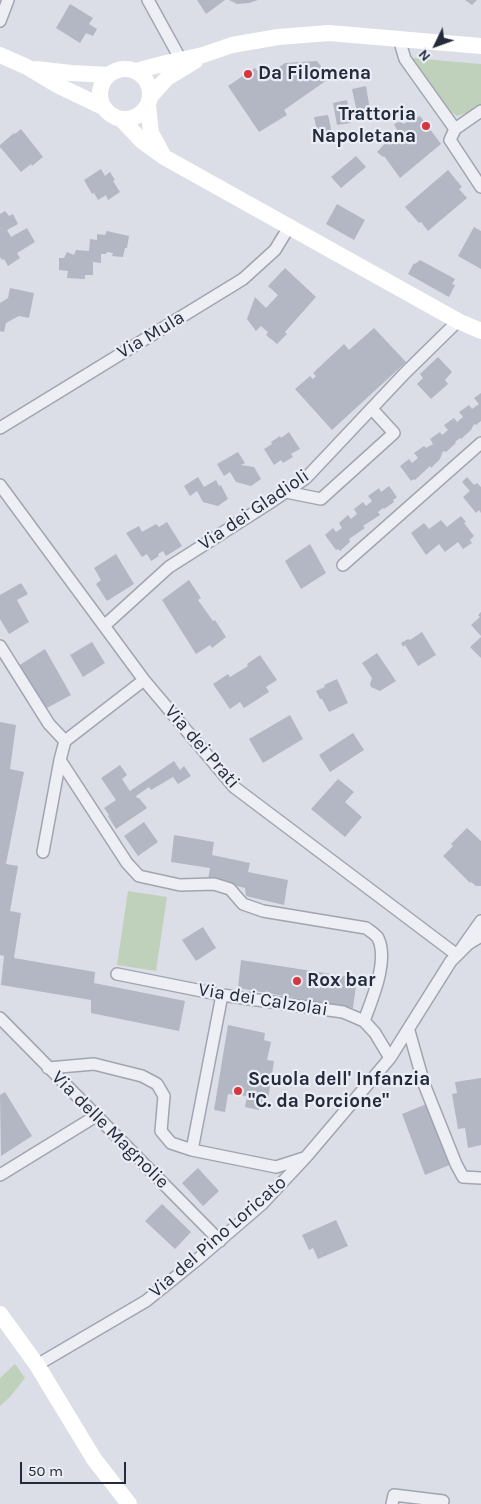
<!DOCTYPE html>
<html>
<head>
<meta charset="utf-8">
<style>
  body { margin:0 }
  #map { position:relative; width:481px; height:1504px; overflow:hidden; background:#dbdee6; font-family:Karla,sans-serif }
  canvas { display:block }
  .north { position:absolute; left:411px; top:20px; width:50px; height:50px; -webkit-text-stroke:4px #eaedf4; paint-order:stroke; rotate:228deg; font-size:14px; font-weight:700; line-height:20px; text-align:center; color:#242b3d }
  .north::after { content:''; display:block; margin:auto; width:18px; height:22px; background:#242b3d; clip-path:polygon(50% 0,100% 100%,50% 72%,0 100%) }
  .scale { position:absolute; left:20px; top:1462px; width:106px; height:22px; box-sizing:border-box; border:2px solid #242b3d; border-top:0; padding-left:6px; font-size:15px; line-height:18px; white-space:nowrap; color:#242b3d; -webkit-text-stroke:4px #eaedf4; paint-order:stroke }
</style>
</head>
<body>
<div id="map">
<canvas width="481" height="1504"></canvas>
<div class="north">N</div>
<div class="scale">50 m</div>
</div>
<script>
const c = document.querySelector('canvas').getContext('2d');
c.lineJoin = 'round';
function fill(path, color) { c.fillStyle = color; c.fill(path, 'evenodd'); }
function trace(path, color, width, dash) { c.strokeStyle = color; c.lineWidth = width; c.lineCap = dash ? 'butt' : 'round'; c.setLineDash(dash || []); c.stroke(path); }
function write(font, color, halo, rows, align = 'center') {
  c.font = font + ' Karla,sans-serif'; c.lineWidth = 4.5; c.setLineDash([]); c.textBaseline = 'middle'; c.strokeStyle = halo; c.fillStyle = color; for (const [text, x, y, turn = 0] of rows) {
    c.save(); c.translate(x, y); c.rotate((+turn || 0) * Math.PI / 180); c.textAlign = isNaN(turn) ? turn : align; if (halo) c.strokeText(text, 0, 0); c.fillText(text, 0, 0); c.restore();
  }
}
const green = new Path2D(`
  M412,58L481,64V104L469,112L457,116L449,110Z
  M128,891L167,897L156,971L117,965Z
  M15,1364L25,1378L10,1397L0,1406V1378Z`);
const building = new Path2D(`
  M197,0H225L206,14Z
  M229,0H258L249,3L237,4Z
  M465,0H477L472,5Z
  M70,4L93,18L89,24L97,29L93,36L86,33L80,43L56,28Z
  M317,61L330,78L284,110L287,115L259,132L228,86L255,68L259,73L269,66L275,70L285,63Z
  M366,86L370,110L357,112L352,89Z
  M347,100L351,123L337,125L333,103Z
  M328,115L333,138L319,140L314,117Z
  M420,116L441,144L400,178L384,156L383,157L377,152L390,138L393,142L401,138L394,124L401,121L403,124Z
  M21,129L43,157L32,166L31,164L21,172L0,147V145L14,133L15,134Z
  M356,156L366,167L341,188L331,177Z
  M101,169L105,176L110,172L115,180L113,181L120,192L108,200L106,195L98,200L94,193L92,194L84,180Z
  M448,170L462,187L459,189L467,198L428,231L421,222L419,223L405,207Z
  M337,204L365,220L354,240L326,224Z
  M5,211L9,216L13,214L18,224L7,230L11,237L27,228L35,242L17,253L20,258L8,266L4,259L2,260L0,257V214Z
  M474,227L481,231V269L458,256Z
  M107,231L129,236L127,248H125L123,257L112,256L113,253L107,252L106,254H101V263L93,262V275H85V279L67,278L68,271L59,270V258H64L67,252L74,255L76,250L89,251L90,239L97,240V234L105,235Z
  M420,260L455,279L452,284L455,285L449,297L408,274L414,263L415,264Z
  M285,268L316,297L285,332L287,334L277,344L266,335L268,332L261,326L256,331L247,319L255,297L266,308L278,295L268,286Z
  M10,288L34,293L29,318L19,316L6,323L4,332L0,331V303L8,298Z
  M374,328L406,362L332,430L295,389L310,376L313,379L316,376L313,373L344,344L349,350Z
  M438,357L452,372L445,380L448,384L431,399L417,384L423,378L420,374Z
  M481,393V421L476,425L474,424L471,430L461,439L460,438L455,442L456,443L446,452L443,451L440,459L431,468L430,466L415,480L414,479L411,481L400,466L409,459L412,463L418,458L414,453L424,446L426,448L433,444L430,439L440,432L442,435L448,430L444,425L454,418L457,422L463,417L459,412L469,405L472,409L479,404L474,398Z
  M289,432L300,449L291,454L293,457L283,463L281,460L274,465L264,449L272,444L271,442L280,436L281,438Z
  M238,452L245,463L241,465L254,467L261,479L251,486L236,482L230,472L224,476L217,464Z
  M198,477L204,487L216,480L219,486L221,485L228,499L218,506L203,502L197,491L190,496L184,486Z
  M467,477L474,485L477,483L481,487V513L479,510L476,513L463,497L470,491L462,482Z
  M389,486L397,497L393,500L394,502L384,509L383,508L378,512L380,515L363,526L365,528L349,539L350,542L340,551L338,549L336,550L325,535L333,528L336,532L342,528L339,523L348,515L351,519L357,514L354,509L363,502L366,506L372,501L368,496L379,488L381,492Z
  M461,516L466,522L464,523L474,536L470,540L472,543L463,549L458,542L445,552L439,544L426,555L411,533L424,523L429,529L441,520L447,527Z
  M167,522L182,546L166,556L163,551L158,554L159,556L151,561L147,554L142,557L126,533L139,526L142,532L156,524L159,527Z
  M310,544L326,573L301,589L285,561Z
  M116,554L134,584L107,601L96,584L101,580L94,568Z
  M189,580L201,598L198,600L213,621L215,620L226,637L212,648L210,645L196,654L162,600Z
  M21,583L28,594L17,600L29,622L9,634L0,619V595Z
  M481,612V636L471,625L480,617L478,615Z
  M422,632L436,655L418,666L405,645L403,647L401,643L408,639L410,640Z
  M481,637V658L470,647Z
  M92,642L105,663L83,677L70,655Z
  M45,649L71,695L43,710L18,666Z
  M377,653L396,681L380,691L371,687L370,684L372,678L362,663Z
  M260,655L277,680L266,687L269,692L244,708L240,702L230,709L213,684L228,674L230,677L248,666L247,664Z
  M337,679L348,703L329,712L322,699H320L316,691L325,687L324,685Z
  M290,715L303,739L263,763L249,739Z
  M0,722L16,725L10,769L24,772L6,864L18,866L10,911L21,913L14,958L95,972L94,983L185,1001L179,1031L91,1013V1000L1,985L4,956L0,955Z
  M353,733L364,750L330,772L319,755Z
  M174,761L180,770L184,766L191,776L178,784L173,777L151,790L149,787L136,796L137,798H139L147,808L116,829L108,816L109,815L104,808L116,800L101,778L120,765L127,775L122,779L130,791Z
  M338,779L354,792L345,802L362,817L345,837L311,809Z
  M144,822L158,842L138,856L124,836Z
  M467,828L481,841V886H476L471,882L470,883L443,856L453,846L451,844Z
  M174,835L214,842L212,855L250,863L248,872L288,880L284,905L246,896L245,888L208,879L210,868L171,862Z
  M203,927L216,948L196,961L182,940Z
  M241,960L357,978L353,1008L238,988Z
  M228,1025L265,1033L264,1040L271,1042L267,1060L274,1061L267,1106L261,1104L259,1110L245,1107L247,1096L228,1094L225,1112L214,1110Z
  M481,1078V1145L468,1148L465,1128L458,1129L452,1094L457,1093L455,1082Z
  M5,1092L32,1136L1,1156L0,1095Z
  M429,1103L452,1164L425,1175L402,1114Z
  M198,1168L219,1191L203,1206L182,1183Z
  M162,1204L191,1232L175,1249L145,1221Z
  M336,1220L348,1246L318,1259L313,1248L309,1250L302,1235Z`);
const street = new Path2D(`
  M148,0L181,60
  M0,21L8,0
  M399,39L405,59L455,129
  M455,129L450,140L481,187
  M455,129L481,111
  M0,428L243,279L275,250L289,227
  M0,485L144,680L234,787L457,955L481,921
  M286,492L321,499L394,433L372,409
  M343,565L481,443
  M104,626L169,567L274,500L306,478L405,373L458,321
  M0,646L49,724L65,741L144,680
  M65,741L60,760L127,863L139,876L180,885L214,884L230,889L243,904L263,911L366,928C370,931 375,934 378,938C389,961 372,999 364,1021
  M43,852L60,760
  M117,974L222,995L343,1012L364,1021L375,1033L390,1058
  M0,1018L220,1241
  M409,1031L424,1084L456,1164L463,1177L481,1178
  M48,1068L94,1064L142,1076L157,1084L164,1096L161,1131L171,1143L192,1150L276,1167L304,1158
  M192,1150L222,995
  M0,1175L96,1116
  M37,1365L146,1301L198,1259L262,1204L306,1157L390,1058L451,961L468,944L481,936
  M392,1504L394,1495L443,1501`);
const secondary = new Path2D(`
  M0,55L27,67L57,85L103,107
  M100 94a25 25 0 1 1 50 0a25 25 0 1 1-50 0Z
  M36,69L71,73L109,75
  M136,71L166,63L203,55L232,45L278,37L329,33L481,46
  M150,97L167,78L195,61
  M148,105L151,133L162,153
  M122,120L142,141L164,157L458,321L481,331
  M0,1314L37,1365L94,1459L129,1504`);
const markers = [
  [248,74,5,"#d53640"],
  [426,126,5,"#d53640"],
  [297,981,5,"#d53640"],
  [238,1091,5,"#d53640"]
];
const poiNames = [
  ["Da Filomena",258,74],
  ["Trattoria",416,115,"right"],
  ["Napoletana",416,137,"right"],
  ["Rox bar",307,981],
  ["Scuola dell' Infanzia",248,1080],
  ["\"C. da Porcione\"",248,1102]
];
const streetNames = [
  ["Via Mula",151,335,-31],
  ["Via dei Gladioli",254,510,-34],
  ["Via dei Prati",202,747,49],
  ["Via dei Calzolai",263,1000,9],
  ["Via delle Magnolie",110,1130,45],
  ["Via del Pino Loricato",218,1237,-41]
];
fill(green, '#bfd1bb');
fill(building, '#b2b7c3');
trace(street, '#a0a5b0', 14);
trace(street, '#eeeff5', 11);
trace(secondary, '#fff', 16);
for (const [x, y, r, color] of markers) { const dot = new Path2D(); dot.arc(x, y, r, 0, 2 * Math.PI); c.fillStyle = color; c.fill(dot); trace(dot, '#eaedf4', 2); }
write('bold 19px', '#242b3d', '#eaedf4', poiNames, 'left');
write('19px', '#242b3d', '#eaedf4', streetNames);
</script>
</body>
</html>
